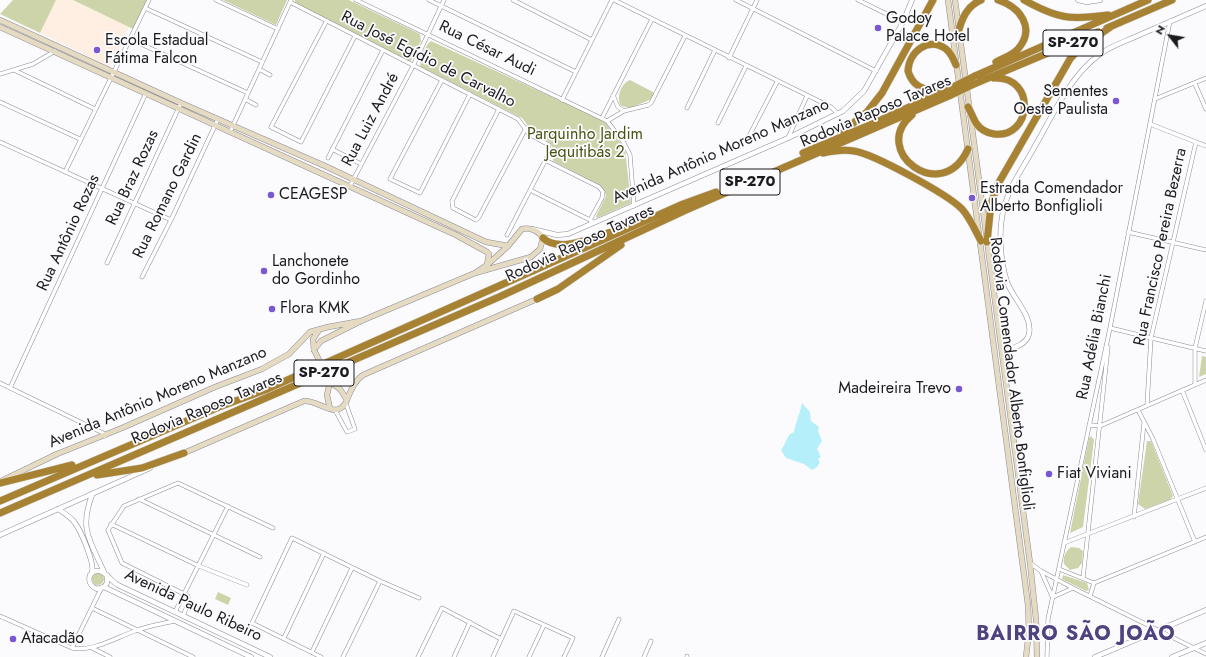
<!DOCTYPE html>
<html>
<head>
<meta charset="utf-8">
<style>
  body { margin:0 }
  #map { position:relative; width:1206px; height:657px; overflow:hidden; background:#fbfbfe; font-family:Jost,sans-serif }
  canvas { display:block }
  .north { position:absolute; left:1150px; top:16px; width:40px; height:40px; -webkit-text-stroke:3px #fbfbfe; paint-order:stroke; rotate:301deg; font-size:11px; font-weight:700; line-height:16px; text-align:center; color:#1b1b1f }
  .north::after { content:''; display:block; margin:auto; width:14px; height:18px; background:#1b1b1f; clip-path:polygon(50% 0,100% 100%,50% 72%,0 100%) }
</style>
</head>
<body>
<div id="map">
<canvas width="1206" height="657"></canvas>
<div class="north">N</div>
</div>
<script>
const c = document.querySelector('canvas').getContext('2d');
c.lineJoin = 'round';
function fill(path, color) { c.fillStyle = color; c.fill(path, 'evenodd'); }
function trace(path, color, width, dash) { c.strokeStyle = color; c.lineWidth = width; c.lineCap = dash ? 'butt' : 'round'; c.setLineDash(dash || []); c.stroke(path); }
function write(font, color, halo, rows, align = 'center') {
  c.font = font + ' Jost,sans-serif'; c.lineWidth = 3.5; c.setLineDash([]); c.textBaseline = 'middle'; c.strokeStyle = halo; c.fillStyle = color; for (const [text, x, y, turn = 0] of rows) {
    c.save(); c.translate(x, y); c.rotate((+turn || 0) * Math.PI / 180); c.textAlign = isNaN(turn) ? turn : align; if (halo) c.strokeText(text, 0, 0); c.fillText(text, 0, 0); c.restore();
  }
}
const education = new Path2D(`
  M56,0H73L129,27L110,67L40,33Z`);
const green = new Path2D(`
  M13,0H56L40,33L0,14Z
  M73,0H147L133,29Z
  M223,0H287L276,25Z
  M295,0H349L420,34L421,41L410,62L295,4Z
  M431,41L604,121L625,149L631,203L597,218L596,216L606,196L604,190L599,185L553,161C553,135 550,146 534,133C529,129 526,122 522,118L421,67C418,59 425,46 431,41Z
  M630,80L653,92L654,94L652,99L630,108L621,106C616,98 621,83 630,80Z
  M1202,356L1206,357V374L1199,377Z
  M1091,436L1094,440L1083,527L1070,533L1089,438Z
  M1147,441H1151L1173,496L1170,500L1145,509L1138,504Z
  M1071,547L1079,548L1083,551L1082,563L1078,568L1070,570L1064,564C1063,557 1065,552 1071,547Z
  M92 579a6 6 0 1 1 12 0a6 6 0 1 1-12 0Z
  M1063,575L1087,583L1089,590L1086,591L1062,579Z
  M218,592L231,598L228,605L215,599Z`);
const water = new Path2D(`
  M802,403L810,412L811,421L819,427L818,431L822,441L817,449L821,457L818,459L820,462L817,467L812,470L804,464L786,458L781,450C786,445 786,434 794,432C796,421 800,414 802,403Z`);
const minor = new Path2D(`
  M216,0L278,29
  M356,0L607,121L624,143L630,155L634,206
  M429,0L576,72
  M513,0L592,40
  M614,0L831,107L838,114
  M736,0L876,71
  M858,0L903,22
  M290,2L518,119L529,134L549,145L548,155L507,235
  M145,8L262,62
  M326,22L271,127L301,142L355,36
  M130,39L248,93
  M729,58L757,0
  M259,69L270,75
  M14,70L95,109
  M0,74L33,64L55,51
  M442,80L390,179L420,193L470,94
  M1195,84L1206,109
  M613,95L618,107L624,111
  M245,99L256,105
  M1155,99L1206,78
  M562,100L612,0
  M0,102L80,139
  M687,108L715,50
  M499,109L452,201L453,208L476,220L479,217L526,128
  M602,118L652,19
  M607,121L624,111L648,105L651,103L685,36
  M718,123L746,66
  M1150,124L1206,146
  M230,132L291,0
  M748,138L777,82
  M788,138L807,96
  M0,142L171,220
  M332,149L361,164
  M328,158L383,50
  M545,160L599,187L603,192L602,198L590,220L594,223
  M65,172L149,0
  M350,186L413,66L444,0
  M530,190L590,220
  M1128,232L1206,250
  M107,263L181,103
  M142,277L171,220L218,119
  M1110,328L1206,351
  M0,383L103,433L105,436
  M1195,384V348L1206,301
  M10,388L146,93
  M1182,390L1206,450
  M1147,405L1151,338L1196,142
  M335,410L347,432L355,429L346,404
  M1138,410L1153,439L1195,542
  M1089,425L1100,426L1206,380
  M139,499L260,557
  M1134,517L1144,423
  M111,524L199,566L247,585
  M1064,543L1206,488
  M1030,563L1041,571L1073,588L1206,654
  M1059,569L1094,583L1206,537
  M1041,571L1052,596
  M1083,578L1108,347
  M1090,596L1094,583
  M1053,597L1073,588
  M92,608L193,657
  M175,612L228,506
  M0,616L72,648C93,652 115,638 135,631C147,626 161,624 174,621
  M183,616L188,604V596L122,563L108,530L124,506L178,483L273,528
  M284,638L324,553
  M72,648L101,589
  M92,648L110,657
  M312,652L352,568
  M321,657L252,623L292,538L380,581L419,598
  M343,657L380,581
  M418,657L442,608L501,639
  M454,657L470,622
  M493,657L514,611L573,638L564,657
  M529,657L544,625
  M602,657L619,619
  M644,657L651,641
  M687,657V656
  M1047,657L1048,619L1110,328L1170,21`);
const tertiary = new Path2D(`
  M1078,0L1087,2L1100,0
  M532,229L557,235L568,234L788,138L843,111L864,91L903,22L912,0
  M1002,351C1012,348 1026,346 1029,334C1033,316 1013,299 1007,282C1000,260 998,230 1004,208C1009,186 1025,165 1035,146C1053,115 1070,76 1099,55C1110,46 1124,42 1137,36C1160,26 1183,16 1206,6
  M92,495C79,530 90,540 104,572
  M58,509C64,513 71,517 75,523C81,531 95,564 92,572
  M0,535L150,468
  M107,575V583L104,587L97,589C90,586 88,582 90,575C101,563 109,580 118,585L270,657
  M104,587L251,657
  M1095,657L1206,610
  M1172,657L1206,643`);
const secondary = new Path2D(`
  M948,0L1028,605L1029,631L1026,657
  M955,0L1030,563L1036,619L1037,657
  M0,20L181,103L325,166L486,242L508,246
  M0,27L456,235L487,252L489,254L487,265
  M314,350L321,341L361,321L475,273L531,257L540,249L543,238C539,231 530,227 522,229L508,246L487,265L475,273
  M314,350L313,339L319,330
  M330,409L327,395L330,382L340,389L347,400
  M184,453L304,401C317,399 337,421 346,402C350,393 354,381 363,375L537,299
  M1,481L57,454L122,428L215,387L262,369L289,354L310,332L328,327L361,321`);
const motorway = new Path2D(`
  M1024,0C1058,19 1070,20 1108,15
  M1107,28L1172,0
  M958,33C962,18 967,6 981,0
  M996,62C1003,58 1013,55 1018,49C1036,28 1020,7 998,0
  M975,76L1148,0
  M974,84L1098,32
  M940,92C924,89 913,88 908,71C909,52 928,36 946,49C951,53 954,60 956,65
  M968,107C971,112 973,118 976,123C980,129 987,133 994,134C1032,139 1037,76 994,78
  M912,115C869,150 942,207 968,149
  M841,133L867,112L882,93L933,0
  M803,153L872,124L951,88
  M823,153C832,151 844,149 854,151C874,154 947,194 962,209C970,218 975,230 981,241
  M543,238C559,254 596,236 615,231
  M987,242L991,204L998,184L1070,59L1079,49L1112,26
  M537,299L558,289L621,245
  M97,475L142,468L184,453
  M0,483L72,465
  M0,501L219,407L265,390L683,204L716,192
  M0,513L499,297L686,210L951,95`);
const secondaryBridge = new Path2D(`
  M314,350L330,382`);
const motorwayBridge = new Path2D(`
  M951,88L975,76
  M951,95L974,84`);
const markers = [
  [878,28,4,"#7957d1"],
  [97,50,4,"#7957d1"],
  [1116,101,4,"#7957d1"],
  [271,195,4,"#7957d1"],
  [972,198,4,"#7957d1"],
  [264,271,4,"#7957d1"],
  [272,309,4,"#7957d1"],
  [959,389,4,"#7957d1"],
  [1049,474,4,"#7957d1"],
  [13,639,4,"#7957d1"]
];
const shields = [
  [1073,43,60],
  [750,182,60],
  [324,373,60]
];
const shieldNames = [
  ["SP-270",1073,43],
  ["SP-270",750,182],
  ["SP-270",324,373]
];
const poiNames = [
  ["Godoy",886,19],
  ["Palace Hotel",886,37],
  ["Escola Estadual",105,41],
  ["Fátima Falcon",105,59],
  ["Sementes",1108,92,"right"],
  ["Oeste Paulista",1108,110,"right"],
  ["Estrada Comendador",980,189],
  ["Alberto Bonfiglioli",980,207],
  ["CEAGESP",279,195],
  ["Lanchonete",272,262],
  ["do Gordinho",272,280],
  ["Flora KMK",280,309],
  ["Madeireira Trevo",951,389,"right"],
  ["Fiat Viviani",1057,474],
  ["Atacadão",21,639]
];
const streetNames = [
  ["Rua César Audi",487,49,26],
  ["Rua José Egídio de Carvalho",428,60,27],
  ["Rodovia Raposo Tavares",876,112,-23],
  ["Rua Luiz André",371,120,-62],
  ["Avenida Antônio Moreno Manzano",721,152,-24],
  ["Rua Braz Rozas",133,178,-65],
  ["Rua Romano Gardin",168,196,-64],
  ["Rua Antônio Rozas",69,233,-65],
  ["Rodovia Raposo Tavares",580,244,-25],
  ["Rua Francisco Pereira Bezerra",1161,247,-78],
  ["Rua Adélia Bianchi",1095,337,-79],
  ["Rodovia Comendador Alberto Bonfiglioli",1011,374,83],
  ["Avenida Antônio Moreno Manzano",158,398,-23],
  ["Rodovia Raposo Tavares",207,409,-23],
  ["Avenida Paulo Ribeiro",193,606,25]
];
const parkNames = [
  ["Parquinho Jardim",585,135],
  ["Jequitibás 2",585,153]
];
const districtNames = [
  ["BAIRRO SÃO JOÃO",1076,635]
];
fill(education, '#feefe2');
fill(green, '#cdd4aa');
fill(water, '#b5effa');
trace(minor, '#8b8c96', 4.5);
trace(tertiary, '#8b8c96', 5.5);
trace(secondary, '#8b8c96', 6);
trace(motorway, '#d6d6d7', 8);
trace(minor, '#fff', 3.5);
trace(tertiary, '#fff', 4.5);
trace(secondary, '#e5dac2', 5);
trace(motorway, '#a88233', 7);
trace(secondaryBridge, '#8b8c96', 6, []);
trace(motorwayBridge, '#d6d6d7', 8, []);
trace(secondaryBridge, '#e5dac2', 5);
trace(motorwayBridge, '#a88233', 7);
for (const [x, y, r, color] of markers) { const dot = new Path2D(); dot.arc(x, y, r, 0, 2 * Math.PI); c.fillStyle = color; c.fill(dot); trace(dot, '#fbfbfe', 1.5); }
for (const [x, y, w] of shields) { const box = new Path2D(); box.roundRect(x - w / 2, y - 13, w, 26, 3); c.fillStyle = '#fbfbfe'; c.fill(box); trace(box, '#1b1b1f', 1); }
write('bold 15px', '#1b1b1f', null, shieldNames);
write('16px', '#1b1b1f', '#fbfbfe', poiNames, 'left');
write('16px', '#1b1b1f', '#fbfbfe', streetNames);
write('16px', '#4b5213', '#fbfbfe', parkNames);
c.letterSpacing = '1px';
write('bold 20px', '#50427f', '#fbfbfe', districtNames);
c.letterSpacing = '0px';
</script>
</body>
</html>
